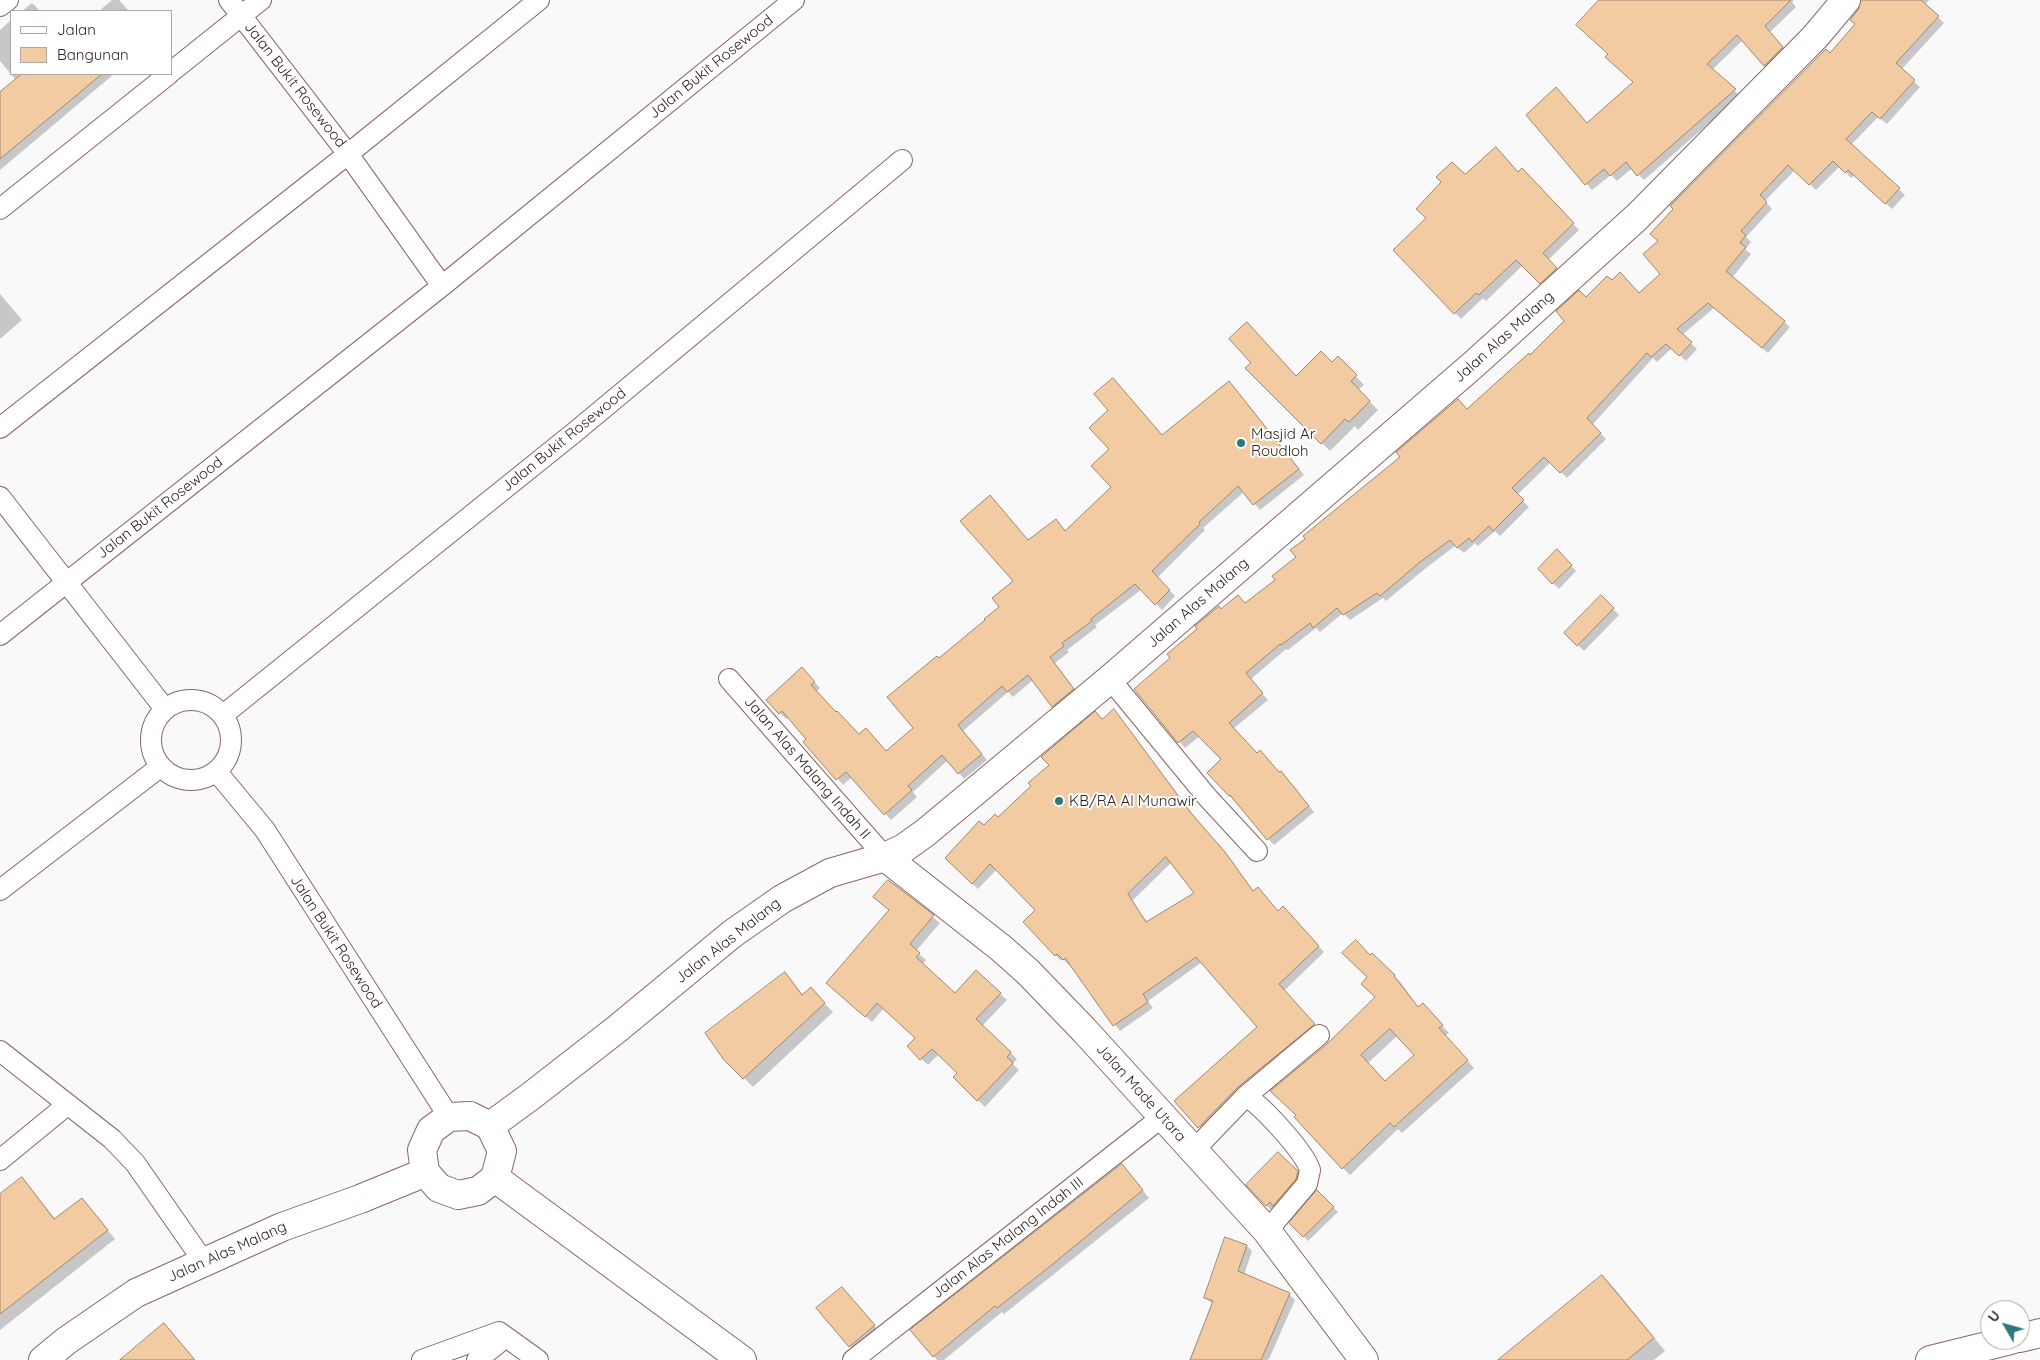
<!DOCTYPE html>
<html>
<head>
<meta charset="utf-8">
<style>
  body { margin:0 }
  #map { position:relative; width:2040px; height:1360px; overflow:hidden; background:#f9f9f9; font-family:Quicksand,sans-serif }
  canvas { display:block }
  .legend { position:absolute; left:10px; top:10px; width:162px; height:65px; box-sizing:border-box; background:#fff; border:1px solid #ada7a5; margin:0; padding:6px 9px; list-style:none; font-size:15px; color:#31221e }
  .legend li { display:flex; align-items:center; gap:10px; height:25px }
  .legend b { width:25px; border:1px solid #ada7a5 }
  .north { position:absolute; left:1980px; top:1300px; width:50px; height:50px; box-sizing:border-box; background:#fff; border:1px solid #ada7a5; border-radius:50%; rotate:308deg; font-size:14px; font-weight:700; line-height:20px; text-align:center; color:#31221e }
  .north::after { content:''; display:block; margin:auto; width:18px; height:22px; background:#2e777a; clip-path:polygon(50% 0,100% 100%,50% 72%,0 100%) }
</style>
</head>
<body>
<div id="map">
<canvas width="2040" height="1360"></canvas>
<ul class="legend">
<li><b style="height:6px;background:#fff"></b>Jalan</li>
<li><b style="height:14px;background:#f2cba3"></b>Bangunan</li>
</ul>
<div class="north">U</div>
</div>
<script>
const c = document.querySelector('canvas').getContext('2d');
c.lineJoin = 'round';
function fill(path, color) { c.fillStyle = color; c.fill(path, 'evenodd'); }
function trace(path, color, width, dash) { c.strokeStyle = color; c.lineWidth = width; c.lineCap = dash ? 'butt' : 'round'; c.setLineDash(dash || []); c.stroke(path); }
function write(font, color, halo, rows, align = 'center') {
  c.font = font + ' Quicksand,sans-serif'; c.lineWidth = 4; c.setLineDash([]); c.textBaseline = 'middle'; c.strokeStyle = halo; c.fillStyle = color; for (const [text, x, y, turn = 0] of rows) {
    c.save(); c.translate(x, y); c.rotate((+turn || 0) * Math.PI / 180); c.textAlign = isNaN(turn) ? turn : align; if (halo) c.strokeText(text, 0, 0); c.fillText(text, 0, 0); c.restore();
  }
}
const shadow = new Path2D(`
  M112,0H119L129,11H99Z
  M1601,0H1794L1792,2L1796,7L1770,32L1788,53L1770,71L1743,40L1712,70L1740,96L1644,180L1632,168L1617,181L1611,175L1592,190L1528,115L1587,124L1634,82L1609,55Z
  M1862,0H1929L1925,5L1944,23L1901,70L1920,87L1887,124L1878,117L1851,145L1905,195L1892,209L1855,175L1851,178L1840,166L1816,190L1795,170L1765,201L1772,209L1746,237L1751,242L1745,249L1751,254L1732,278L1790,327L1768,353L1714,308L1682,335L1697,349L1686,361L1672,348L1657,362L1653,358L1592,425L1606,439L1567,478L1551,462L1517,495L1529,507L1500,536L1495,531L1478,546L1475,543L1464,553L1455,546L1426,568L1386,601L1383,598L1350,620L1343,613L1320,632L1316,628L1288,650L1286,649L1250,680L1268,700L1233,729L1257,755L1287,778L1314,812L1274,845L1209,773L1223,759L1200,736L1185,748L1135,689L1172,658L1221,610L1245,605L1276,580L1297,557L1530,357L1586,299L1612,282L1639,294L1662,274L1659,242L1857,25L1863,3Z
  M32,3L40,11H22Z
  M11,20V74H114L0,170V94L16,80L0,61V30Z
  M1522,170L1579,230L1548,260L1563,275L1547,289L1523,265L1486,301L1483,298L1461,319L1395,250L1427,218L1465,176L1519,173Z
  M0,294L22,320L0,339Z
  M1338,357L1364,385L1358,390L1378,410L1358,430L1355,426L1330,451L1247,368L1296,378L1332,363Z
  M1234,388L1304,475L1260,510L1244,492L1203,528L1205,530L1157,578L1175,596L1162,610L1142,589L1095,625L1097,627L1067,650L1069,652L1055,663L1079,695L1059,712L1033,680L1013,697L1008,692L963,731L987,760L964,779L948,760L913,792L917,797L891,820L852,777L843,785L788,717L786,719L767,700L802,669L820,688L816,692L859,736L886,753L915,728L939,660L1000,607L1015,581L1029,541L1066,532L1162,436Z
  M1557,551L1576,571L1559,589L1539,569Z
  M1601,597L1619,615L1584,651L1566,633Z
  M1119,717L1197,820L1230,859L1254,892L1278,912L1289,914L1324,952L1284,991L1319,1031L1205,1133L1176,1101L1259,1028L1202,962L1148,1001L1153,1008L1120,1031L1071,964L1069,965L1063,959L1061,961L1024,922L1037,910L997,869L978,889L946,858L984,827L998,819L1102,720ZM1172,862L1196,893L1147,922L1132,901Z
  M889,881L940,923L916,951L926,960L922,965L955,995L976,972L1007,1000L982,1026L1017,1059L1013,1064L1019,1070L985,1107L954,1077L958,1073L939,1054L928,1065L908,1046L916,1038L884,1008L872,1022L834,989L890,911Z
  M1372,954L1401,983L1419,1008L1430,1012L1449,1033L1445,1036L1474,1068L1402,1133L1398,1129L1350,1175L1343,1168L1327,1045L1377,998L1369,978L1370,956ZM1397,1036L1415,1055L1385,1082L1368,1063Z
  M785,974L803,995L819,998L833,1012L753,1087L725,1059Z
  M1278,1154L1303,1178L1272,1211L1248,1185Z
  M1122,1165L1149,1198L1004,1314L1002,1312L944,1360H937L934,1356Z
  M22,1178L56,1220L82,1199L115,1239L0,1330V1195Z
  M1317,1192L1338,1212L1308,1241L1291,1223Z
  M1226,1239L1247,1246L1252,1251L1244,1275L1289,1294L1295,1300L1269,1359L1267,1360H1192L1213,1304L1205,1298Z
  M1602,1276L1614,1288L1665,1351L1654,1360H1500Z
  M847,1294L880,1332L856,1352L818,1308Z`);
const building = new Path2D(`
  M1599,0H1791L1765,26L1783,47L1764,66L1737,35L1707,64L1736,89L1637,176L1626,162L1610,176L1604,169L1585,185L1526,115L1556,87L1587,123L1633,82L1605,57L1608,54L1576,25Z
  M1861,0H1921L1939,16L1896,63L1915,80L1880,119L1872,112L1846,139L1900,188L1885,204L1848,170L1845,173L1833,161L1809,185L1788,165L1760,195L1767,202L1741,231L1746,235L1740,243L1746,247L1726,271L1785,321L1762,348L1708,303L1677,329L1692,342L1679,356L1666,344L1651,357L1647,353L1587,418L1601,433L1560,473L1544,457L1512,488L1524,500L1493,531L1489,526L1472,542L1469,538L1457,548L1450,540L1420,562L1380,596L1377,593L1343,615L1337,608L1313,628L1310,623L1281,645L1280,644L1246,673L1263,693L1229,723L1257,753L1260,750L1279,772L1281,771L1309,806L1267,840L1230,795L1229,796L1207,773L1221,759L1193,731L1178,743L1134,689L1170,658L1167,654L1197,629L1195,626L1219,606L1221,609L1238,595L1245,603L1275,580L1272,576L1296,557L1290,550L1305,539L1303,536L1400,457L1396,452L1458,399L1467,409L1529,353L1530,355L1564,321L1556,311L1579,290L1586,297L1607,276L1612,280L1620,272L1639,293L1660,274L1643,254L1658,241L1650,234L1673,209L1670,206L1826,49L1830,53L1855,24L1850,20L1858,10Z
  M22,74H102L0,159V92Z
  M1496,147L1518,172L1522,168L1574,223L1543,253L1557,268L1540,284L1516,260L1479,295L1476,293L1454,314L1393,250L1426,218L1416,209L1441,182L1436,177L1452,162L1465,174Z
  M1247,322L1296,376L1321,351L1332,362L1338,356L1357,375L1351,381L1370,401L1349,422L1345,419L1321,444L1245,368L1251,363L1229,339Z
  M1113,378L1162,435L1229,381L1299,469L1253,505L1238,486L1199,522L1200,524L1152,571L1170,590L1155,605L1135,584L1091,619L1092,621L1062,643L1064,646L1050,657L1074,689L1052,707L1028,675L1007,692L1002,686L958,725L982,754L958,774L942,755L908,786L912,790L884,815L846,772L836,780L803,742L806,739L782,711L779,714L766,700L802,667L815,682L811,685L836,712L837,711L859,734L866,728L886,751L913,728L887,697L937,656L939,658L985,620L984,619L999,607L992,598L1013,581L960,521L990,495L1028,540L1056,519L1065,531L1111,487L1091,466L1109,449L1089,428L1108,410L1094,394Z
  M1557,549L1572,565L1552,584L1538,569Z
  M1601,595L1614,608L1577,646L1564,633Z
  M1114,709L1191,813L1225,852L1253,891L1258,887L1278,911L1283,906L1319,946L1279,984L1315,1024L1238,1087L1198,1128L1174,1101L1257,1027L1196,957L1143,994L1148,1002L1113,1026L1065,958L1063,960L1057,954L1055,956L1023,922L1035,910L990,864L972,884L945,858L979,821L984,825L995,814L998,817L1031,786L1028,783L1049,765L1041,757L1095,711L1102,719ZM1166,857L1194,893L1146,922L1128,894Z
  M888,880L934,915L910,944L920,953L916,957L955,993L976,970L1001,993L976,1019L1011,1052L1007,1057L1013,1063L977,1101L953,1077L957,1073L932,1049L920,1060L907,1046L915,1038L877,1003L865,1017L826,983L889,910L873,897Z
  M1356,940L1370,955L1372,953L1395,975L1394,976L1418,1007L1423,1003L1443,1025L1439,1028L1468,1060L1394,1127L1390,1123L1342,1169L1294,1117L1296,1115L1270,1091L1327,1044L1375,997L1361,984L1367,977L1342,953ZM1390,1029L1414,1055L1385,1081L1361,1055Z
  M785,972L802,995L811,987L825,1003L743,1079L724,1060L705,1033Z
  M1278,1152L1298,1171L1296,1179L1273,1206L1270,1202L1266,1206L1246,1185Z
  M1122,1164L1143,1190L1048,1268L997,1308L995,1306L933,1357L910,1330Z
  M22,1177L54,1219L82,1198L108,1230L0,1314V1194Z
  M1317,1190L1334,1207L1303,1237L1289,1223Z
  M1225,1237L1247,1245L1238,1271L1290,1293L1261,1360H1190L1213,1301L1204,1298Z
  M1602,1275L1654,1338L1627,1360H1498Z
  M842,1287L875,1325L849,1347L816,1308Z
  M164,1323L195,1360H120Z`);
const street = new Path2D(`
  M229,0L348,154L442,286
  M0,6L8,0
  M171,72L261,0
  M0,209L169,74
  M0,428L348,154L539,0
  M0,497L165,709
  M0,635L442,286L794,0
  M729,679L885,857
  M1110,679L1208,798L1257,851
  M151 740a40 40 0 1 1 80 0a40 40 0 1 1-80 0Z
  M223,715L575,432L902,160
  M217,772L265,830L449,1117
  M0,890L160,767
  M0,1051L112,1139L135,1163L204,1262
  M1246,1096C1263,1107 1304,1151 1310,1170L1307,1184L1267,1231
  M1194,1150L1246,1096L1319,1035
  M0,1160L67,1105
  M422,1360L499,1332L538,1360
  M477,1360L506,1337
  M853,1360L1162,1117`);
const secondary = new Path2D(`
  M885,857L1001,948L1028,972L1084,1030L1267,1231L1364,1360
  M470,1116L490,1126L502,1151L495,1178L478,1191L458,1195L439,1188L425,1172L422,1150L431,1130L449,1117Z
  M490,1126L531,1096L617,1029L732,934L782,899L830,873L885,857L904,848L925,833L1110,679L1473,365L1637,217L1815,37L1846,0
  M495,1178L742,1360
  M2020,1338L2040,1333
  M43,1360L66,1341L136,1293L282,1227L360,1199L426,1172
  M1930,1360L2011,1340`);
const markers = [
  [1241,443,5,"#2e777a"],
  [1059,801,5,"#2e777a"]
];
const streetNames = [
  ["Jalan Bukit Rosewood",711,67,-39],
  ["Jalan Bukit Rosewood",295,85,52],
  ["Jalan Alas Malang",1504,337,-42],
  ["Jalan Bukit Rosewood",564,440,-39],
  ["Jalan Bukit Rosewood",160,508,-38],
  ["Jalan Alas Malang",1198,603,-41],
  ["Jalan Alas Malang Indah II",807,768,49],
  ["Jalan Alas Malang",728,941,-38],
  ["Jalan Bukit Rosewood",336,942,57],
  ["Jalan Made Utara",1141,1093,48],
  ["Jalan Alas Malang Indah III",1008,1238,-38],
  ["Jalan Alas Malang",227,1252,-24]
];
const poiNames = [
  ["Masjid Ar",1251,434],
  ["Roudloh",1251,451],
  ["KB/RA Al Munawir",1069,801]
];
fill(shadow, '#0003');
fill(building, '#f2cba3');
trace(building, '#a1876d', 1);
trace(street, '#8b675e', 22);
trace(secondary, '#8b675e', 30);
trace(street, '#fff', 20);
trace(secondary, '#fff', 28);
for (const [x, y, r, color] of markers) { const dot = new Path2D(); dot.arc(x, y, r, 0, 2 * Math.PI); c.fillStyle = color; c.fill(dot); trace(dot, '#fff', 2); }
write('15px', '#31221e', '#fff', streetNames);
write('15px', '#31221e', '#fff', poiNames, 'left');
</script>
</body>
</html>
